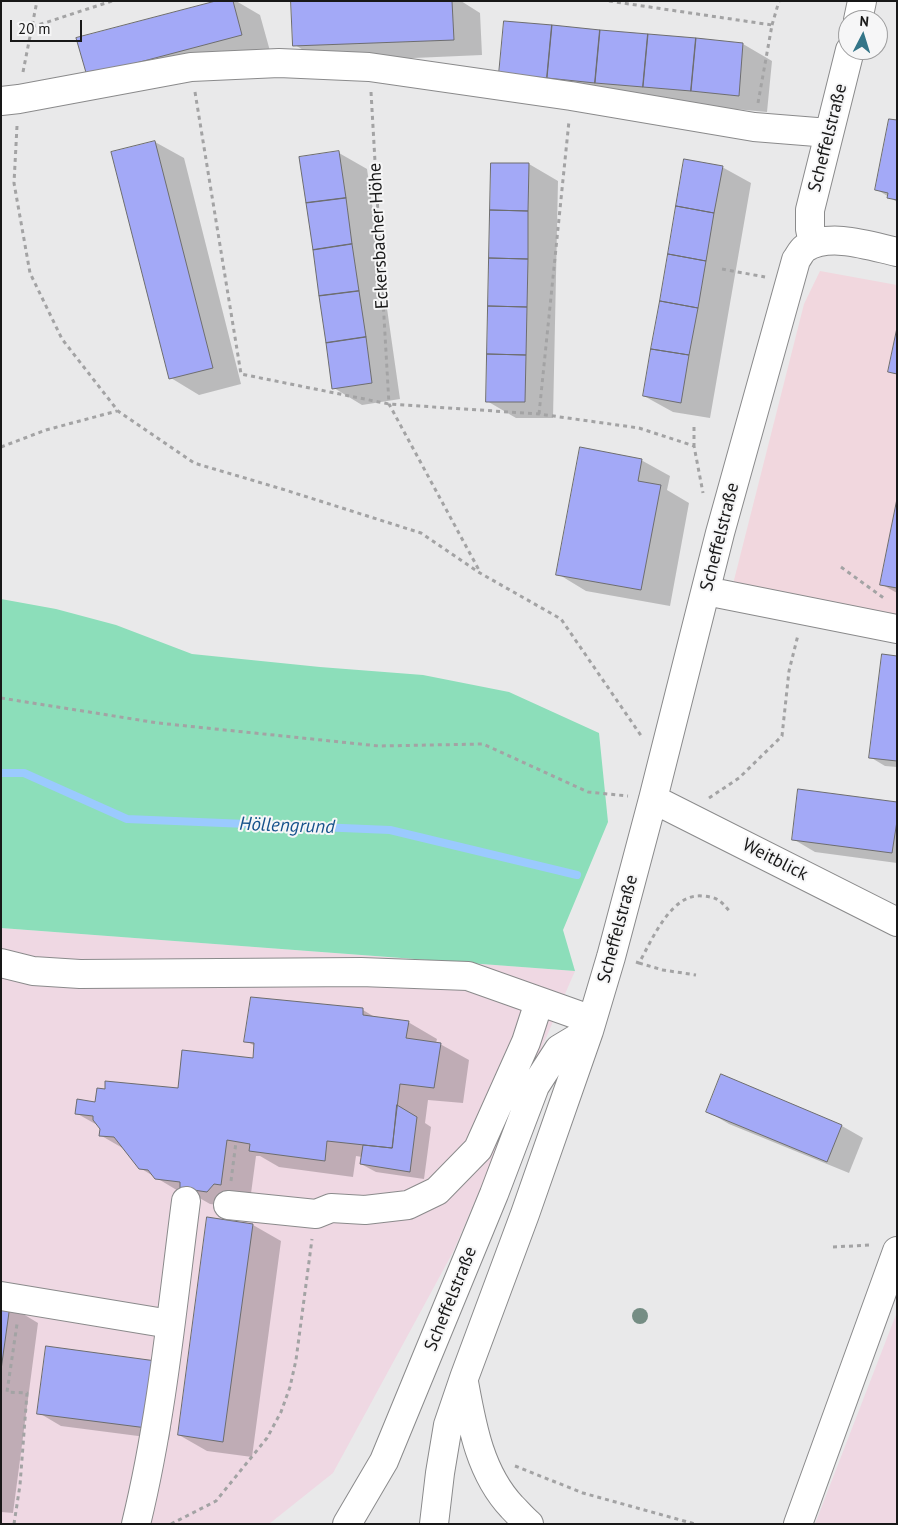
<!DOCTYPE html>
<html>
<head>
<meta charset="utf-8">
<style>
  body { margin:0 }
  #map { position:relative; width:898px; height:1525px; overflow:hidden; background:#e9e9ea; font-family:"PT Sans",sans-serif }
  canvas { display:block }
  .frame { position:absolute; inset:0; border:2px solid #181818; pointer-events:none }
  .north { position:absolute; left:838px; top:10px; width:50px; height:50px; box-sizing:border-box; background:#f6f6f7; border:1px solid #9d9d9e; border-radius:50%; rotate:5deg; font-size:14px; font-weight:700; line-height:20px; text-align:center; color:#181818 }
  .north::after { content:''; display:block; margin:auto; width:18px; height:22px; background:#347588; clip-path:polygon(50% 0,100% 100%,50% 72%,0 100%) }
  .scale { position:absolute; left:10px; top:20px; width:72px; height:22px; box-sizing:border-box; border:2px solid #181818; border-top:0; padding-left:6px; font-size:15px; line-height:18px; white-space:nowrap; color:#181818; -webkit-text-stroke:4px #f6f6f7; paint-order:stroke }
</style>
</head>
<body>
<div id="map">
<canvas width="898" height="1525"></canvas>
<div class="frame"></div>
<div class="north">N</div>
<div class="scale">20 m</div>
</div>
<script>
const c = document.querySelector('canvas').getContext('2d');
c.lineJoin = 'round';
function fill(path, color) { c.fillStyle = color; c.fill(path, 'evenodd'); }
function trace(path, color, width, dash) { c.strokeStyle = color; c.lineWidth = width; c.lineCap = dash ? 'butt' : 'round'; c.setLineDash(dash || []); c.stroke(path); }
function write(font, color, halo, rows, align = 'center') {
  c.font = font + ' "PT Sans",sans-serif'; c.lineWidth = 4; c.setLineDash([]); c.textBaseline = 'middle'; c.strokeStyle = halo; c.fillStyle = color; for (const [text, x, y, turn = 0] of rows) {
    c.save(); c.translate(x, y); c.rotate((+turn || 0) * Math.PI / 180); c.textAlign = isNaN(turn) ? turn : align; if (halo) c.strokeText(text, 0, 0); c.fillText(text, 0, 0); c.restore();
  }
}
const commercial = new Path2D(`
  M820,271L897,285V629L730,596L804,304Z`);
const education = new Path2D(`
  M1,928L575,971L453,1252L333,1473L269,1524H1Z
  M897,1312V1524H815Z`);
const green = new Path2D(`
  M1,599L56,609L116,625L192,654L320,667L423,675L509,692L599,733L608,822L563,930L575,971L1,928Z`);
const shadow = new Path2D(`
  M221,1H236L260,15L270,51L88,76Z
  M327,1H461L480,13L482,55L323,62L295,45Z
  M505,22L743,44L772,61L767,112L529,90Z
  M897,122V202L876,189Z
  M155,142L184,158L241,384L199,395L171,378Z
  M339,153L367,169L400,399L362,405L334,388Z
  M529,164L558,181L553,418H516L487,401Z
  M722,167L751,183L710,418L673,412L644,396Z
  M641,460L670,476L667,490L689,503L670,606L586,591L558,574Z
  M897,506V593L881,584Z
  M897,657V767L885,766L870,757Z
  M897,803V863L815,852L793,839Z
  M363,1010L378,1019L408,1022L437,1039L436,1043L440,1044L469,1060L463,1103L428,1100L425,1123L431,1127L424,1179L376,1172L361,1164L362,1157L356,1156L353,1177L279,1167L260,1156H256L250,1201L236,1207L210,1204L196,1196L185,1195L140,1168L126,1150L100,1135L101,1129L99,1126L76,1113L96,1103L179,1090L254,1059L255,1046L246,1041Z
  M707,1111L842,1126L863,1138L849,1173L729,1124Z
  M253,1225L281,1241L252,1457L207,1451L179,1435Z
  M1,1305L10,1306L38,1323L13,1513L1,1512Z
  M178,1375L169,1440L61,1426L39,1413Z`);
const stream = new Path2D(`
  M1,773H24L127,819L390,830L577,875`);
const building = new Path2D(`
  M216,1H233L242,35L87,76L76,38Z
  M291,1H452L454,40L293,46Z
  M504,21L552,25L547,78L499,74Z
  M552,25L600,30L595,83L547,78Z
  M600,30L648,34L643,87L595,83Z
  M648,34L696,38L691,91L643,87Z
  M696,38L743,43L739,96L691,91Z
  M889,119L897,120V200L887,198L888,193L875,190Z
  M155,141L213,368L169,379L111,152Z
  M339,151L346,198L306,203L299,157Z
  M684,159L723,166L714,213L676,206Z
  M491,163H529L528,211L490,210Z
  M346,198L352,244L313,250L306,203Z
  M676,206L714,213L706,261L668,254Z
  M490,210L528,211V259L489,258Z
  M352,244L359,291L319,296L313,250Z
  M668,254L706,261L698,308L660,301Z
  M489,258L528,259L527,307L488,306Z
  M359,291L366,337L326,343L319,296Z
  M660,301L698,308L689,355L651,349Z
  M488,306L527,307L526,355L487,354Z
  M897,328V374L888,372Z
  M366,337L372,383L332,389L326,343Z
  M651,349L689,355L681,403L643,396Z
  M487,354L526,355L525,402H486Z
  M580,447L642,459L638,481L661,485L641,590L556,575Z
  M897,499V588L880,585Z
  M882,654L897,656V761L869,758Z
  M798,789L897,802V821L892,853L792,840Z
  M251,997L363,1008V1015L409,1021L406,1038L441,1043L434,1088L400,1084L392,1148L327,1141L325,1161L249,1151L250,1144L227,1140L221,1185L214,1184L207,1192L180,1188V1182L155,1179L148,1170L139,1169L114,1137L99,1136L100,1129L93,1120V1116L75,1114L77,1099L95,1102L97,1088L105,1089V1081L178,1088L182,1050L253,1058L254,1043L244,1042Z
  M721,1074L842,1125L827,1162L706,1112Z
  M397,1105L417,1117L410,1172L360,1164L363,1145L392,1148Z
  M207,1217L253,1224L223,1442L178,1435Z
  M1,1304L10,1305L1,1370Z
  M46,1346L156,1361L147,1428L37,1414Z`);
const path = new Path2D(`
  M609,1L772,25L758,103
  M772,25L779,1
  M32,27L112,1
  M23,72L37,1
  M195,92L241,374L389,404L539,414L639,428L694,446L703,493
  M371,92L389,404L480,572
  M17,126L14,183L30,273L62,339L118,411L194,463L282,489L421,533L480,573L561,619L642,737
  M722,269L765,277
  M539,414L569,121
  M694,427V446
  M1,447L46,430L117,411
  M841,567L885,599
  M1,698L158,723L379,746L483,744L588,792L628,796
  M709,798L739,778L782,736L789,671L798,635
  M636,962L639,963C652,940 671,893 702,896C718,897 721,901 731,913
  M639,963L663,970L696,975
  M231,1181L236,1142
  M833,1247L871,1245
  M515,1466L583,1493L695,1524
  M14,1524L20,1485L27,1393L7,1392L17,1324
  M171,1524L216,1501L267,1438L281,1412L290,1387L296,1360L312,1239`);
const minor = new Path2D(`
  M858,20L862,1
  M1,101L19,99L191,67L279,63L369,67L571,96L754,127L829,133
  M813,244L810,229V210L850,50
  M706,591L897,629
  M653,799L897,922
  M1,963L33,971L80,974L361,972L468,976L592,1020
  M228,1205L316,1214L331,1208L365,1210L408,1205L437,1191L478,1149L526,1042L539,1002
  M1,1296L170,1324
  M464,1382C472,1426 480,1473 512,1507C518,1513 523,1519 529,1524
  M136,1524C162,1418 172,1309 186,1201
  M347,1524L384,1461L494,1194L535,1086L559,1049L589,1031
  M434,1524L440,1473L448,1425L464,1378L525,1214L589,1031L611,957L653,799L720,533L796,260C799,256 801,251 805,248C830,232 870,246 897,252
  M798,1524L897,1251`);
const trees = [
  [640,1316]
];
const streetNames = [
  ["Scheffelstraße",828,138,-76],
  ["Eckersbacher Höhe",379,236,-93],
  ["Scheffelstraße",720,537,-76],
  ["Weitblick",775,860,27],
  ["Scheffelstraße",618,929,-75],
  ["Scheffelstraße",451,1299,-68]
];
const waterNames = [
  ["Höllengrund",287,826,2]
];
fill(commercial, '#f1d7de');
fill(education, '#efd8e3');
fill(green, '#8cdeba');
fill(shadow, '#0003');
trace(stream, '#9bcafe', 8);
fill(building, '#a3a9f7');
trace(building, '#6d6d6e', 1);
trace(minor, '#8a8a8b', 30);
trace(path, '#a3a3a4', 3, [4, 4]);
trace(minor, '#fff', 28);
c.fillStyle = '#758d84';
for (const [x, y] of trees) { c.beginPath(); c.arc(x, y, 8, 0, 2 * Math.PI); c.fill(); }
write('18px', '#181818', '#f6f6f7', streetNames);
write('italic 19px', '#16528c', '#f6f6f7', waterNames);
</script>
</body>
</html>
